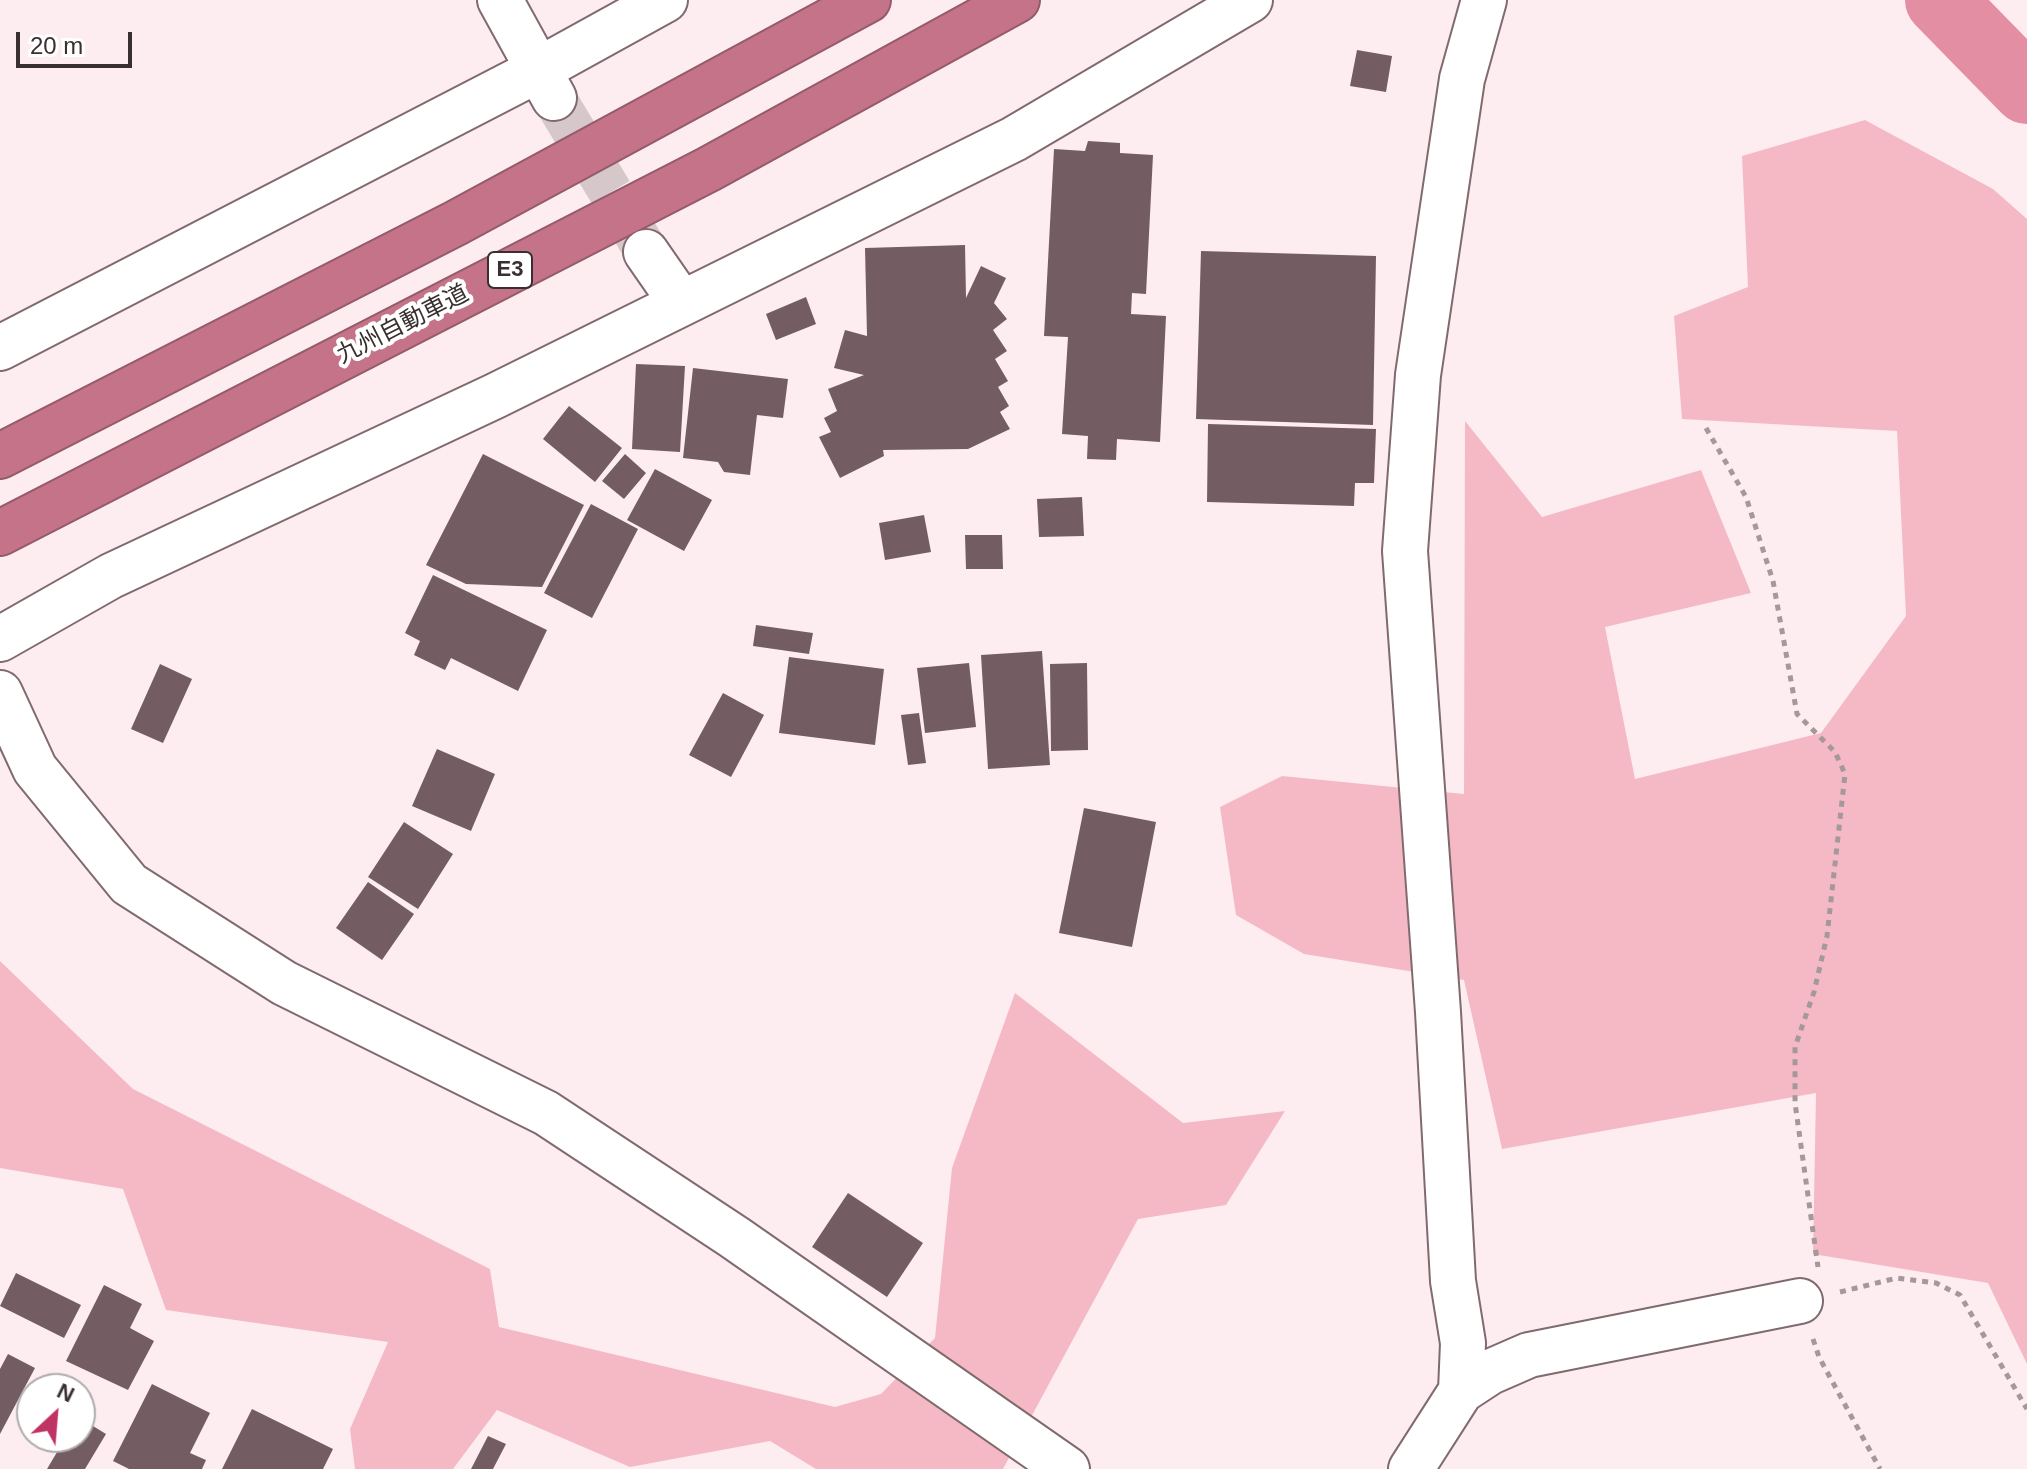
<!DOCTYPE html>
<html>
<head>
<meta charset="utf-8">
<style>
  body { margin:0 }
  #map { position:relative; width:2027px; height:1469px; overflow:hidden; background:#fdedf0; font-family:Arial,sans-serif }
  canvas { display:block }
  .north { position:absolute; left:16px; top:1373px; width:80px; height:80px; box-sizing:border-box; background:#fefffe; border:2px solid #afacac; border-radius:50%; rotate:26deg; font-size:22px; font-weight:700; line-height:32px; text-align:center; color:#392f31 }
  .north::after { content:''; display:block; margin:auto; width:28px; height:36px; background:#c03465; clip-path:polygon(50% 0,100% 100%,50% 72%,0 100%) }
  .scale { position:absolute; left:16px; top:32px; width:116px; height:36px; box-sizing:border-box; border:4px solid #392f31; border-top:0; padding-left:10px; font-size:24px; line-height:28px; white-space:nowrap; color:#392f31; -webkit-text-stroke:6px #fefffe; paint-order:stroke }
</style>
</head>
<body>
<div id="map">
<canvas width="2027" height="1469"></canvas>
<div class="north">N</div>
<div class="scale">20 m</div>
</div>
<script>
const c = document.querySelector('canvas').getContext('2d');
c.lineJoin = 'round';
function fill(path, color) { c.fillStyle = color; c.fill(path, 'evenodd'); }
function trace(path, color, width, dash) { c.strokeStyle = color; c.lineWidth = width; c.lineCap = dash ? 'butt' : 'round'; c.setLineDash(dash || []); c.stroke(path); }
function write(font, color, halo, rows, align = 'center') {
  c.font = font + ' Arial,"Noto Sans JP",sans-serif'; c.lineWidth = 8; c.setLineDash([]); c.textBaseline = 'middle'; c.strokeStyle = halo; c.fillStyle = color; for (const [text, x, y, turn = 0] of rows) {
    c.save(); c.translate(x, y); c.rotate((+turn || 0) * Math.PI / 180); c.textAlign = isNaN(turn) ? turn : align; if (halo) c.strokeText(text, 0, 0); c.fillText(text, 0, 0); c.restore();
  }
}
const green = new Path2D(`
  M1865,120L1993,189L2027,219V1364L1988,1283L1813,1254L1816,1093L1502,1149L1464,980L1304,954L1236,915L1220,807L1282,776L1464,794L1465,421L1542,517L1701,470L1751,593L1605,627L1635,779L1821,733L1906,616L1897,431L1682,419L1674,316L1748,287L1742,156Z
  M0,961L133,1089L490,1269L499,1327L835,1407L881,1394L935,1338L952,1168L1015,993L1183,1123L1285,1111L1226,1205L1138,1219L1003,1469H816L770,1441L630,1467L497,1410L453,1469H355L350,1429L388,1342L166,1310L123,1189L0,1168Z`);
const river = new Path2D(`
  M1940,0L2027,89`);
const building = new Path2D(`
  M1357,50L1392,56L1386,92L1350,86Z
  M1088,141L1120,143V153L1153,155L1146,294L1132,293L1131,314L1166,316L1160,442L1117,439L1116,460L1087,459L1088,436L1062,434L1068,337L1044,336L1054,149L1085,151Z
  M965,245L966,298L981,266L1006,278L994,303L1007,319L993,330L1007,351L995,359L1008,381L998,387L1009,406L1000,412L1010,429L968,449L883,450L884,456L840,478L819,437L831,432L824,418L837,411L828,389L864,375L834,368L845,330L867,336L865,248Z
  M1201,251L1376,256L1373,425L1196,419Z
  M806,297L816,324L776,340L766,314Z
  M636,364L685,366L680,452L632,449Z
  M693,368L788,379L783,418L757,415L750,475L724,472L718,462L683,458Z
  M569,406L622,448L595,482L543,439Z
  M1208,424L1376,429L1374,483H1355L1354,506L1207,502Z
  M483,454L584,505L542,587L466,584L426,565Z
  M625,454L646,473L624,499L602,481Z
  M655,469L712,500L684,551L627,520Z
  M1082,497L1084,536L1039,537L1037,499Z
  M591,504L638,529L592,618L544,593Z
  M924,515L931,552L885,560L879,523Z
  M965,535H1002L1003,569H966Z
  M433,575L547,630L518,691L451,658L445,670L414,655L420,641L405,633Z
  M756,625L813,633L809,654L753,646Z
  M1042,651L1050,765L988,769L981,655Z
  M789,657L884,669L875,745L779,733Z
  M969,663L976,727L925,733L917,668Z
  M1087,663L1088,750L1051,751L1050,664Z
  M160,664L192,679L163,743L131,729Z
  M723,693L764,715L731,777L689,755Z
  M919,713L926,763L908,765L901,715Z
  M437,749L495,774L471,831L412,806Z
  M1084,808L1156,822L1132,947L1059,933Z
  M404,822L453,854L418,909L368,877Z
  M368,882L414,914L382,960L336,928Z
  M848,1193L923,1243L887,1297L812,1247Z
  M16,1273L81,1305L64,1338L0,1306Z
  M104,1285L142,1304L130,1328L154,1341L128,1390L66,1361Z
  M8,1354L35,1368L0,1434V1369Z
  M152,1384L210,1413L190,1453L206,1460L202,1469H129L113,1461Z
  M252,1409L333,1449L323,1469H222Z
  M80,1418L106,1434L85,1469H47L66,1437H80Z
  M488,1436L506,1444L493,1469H471Z`);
const minorTunnel = new Path2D(`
  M554,98L643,246`);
const path = new Path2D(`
  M1706,428L1746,497L1773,581L1797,714L1835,752L1845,774L1827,936L1814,992L1795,1047V1103L1818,1267
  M1840,1292L1897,1278L1936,1283L1960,1295L2027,1409
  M1813,1339L1819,1357L1880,1469`);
const minor = new Path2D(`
  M500,0L554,98
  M646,252L680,301
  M0,348L540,69L665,0
  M0,639L111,576L495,396L1014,139L1250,0
  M0,693L35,769L129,884L284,983L546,1113L734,1237L1067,1469
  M1461,1391L1490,1372L1529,1355L1800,1301
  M1411,1469L1461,1391L1463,1343L1453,1281L1438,1012L1405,551L1418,375L1462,79L1484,0`);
const highway = new Path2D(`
  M0,456L456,223L868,0
  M0,533L709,169L1017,0`);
const shields = [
  [510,270,44]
];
const shieldNames = [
  ["E3",510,270]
];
const streetNames = [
  ["九州自動車道",403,325,-27]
];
fill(green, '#f5b9c6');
trace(river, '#e48ea3', 70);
fill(building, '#735d62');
trace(minorTunnel, '#d6c7ca', 44, [44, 22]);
trace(minor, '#806a6e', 48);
trace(highway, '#945b6a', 48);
trace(path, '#a5989a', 5, [6, 6]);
trace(minor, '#fff', 44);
trace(highway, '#c57388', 44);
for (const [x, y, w] of shields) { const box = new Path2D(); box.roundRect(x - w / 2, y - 18, w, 36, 6); c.fillStyle = '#fefffe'; c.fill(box); trace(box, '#392f31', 2); }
write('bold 22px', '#392f31', null, shieldNames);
write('24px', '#392f31', '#fefffe', streetNames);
</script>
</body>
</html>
